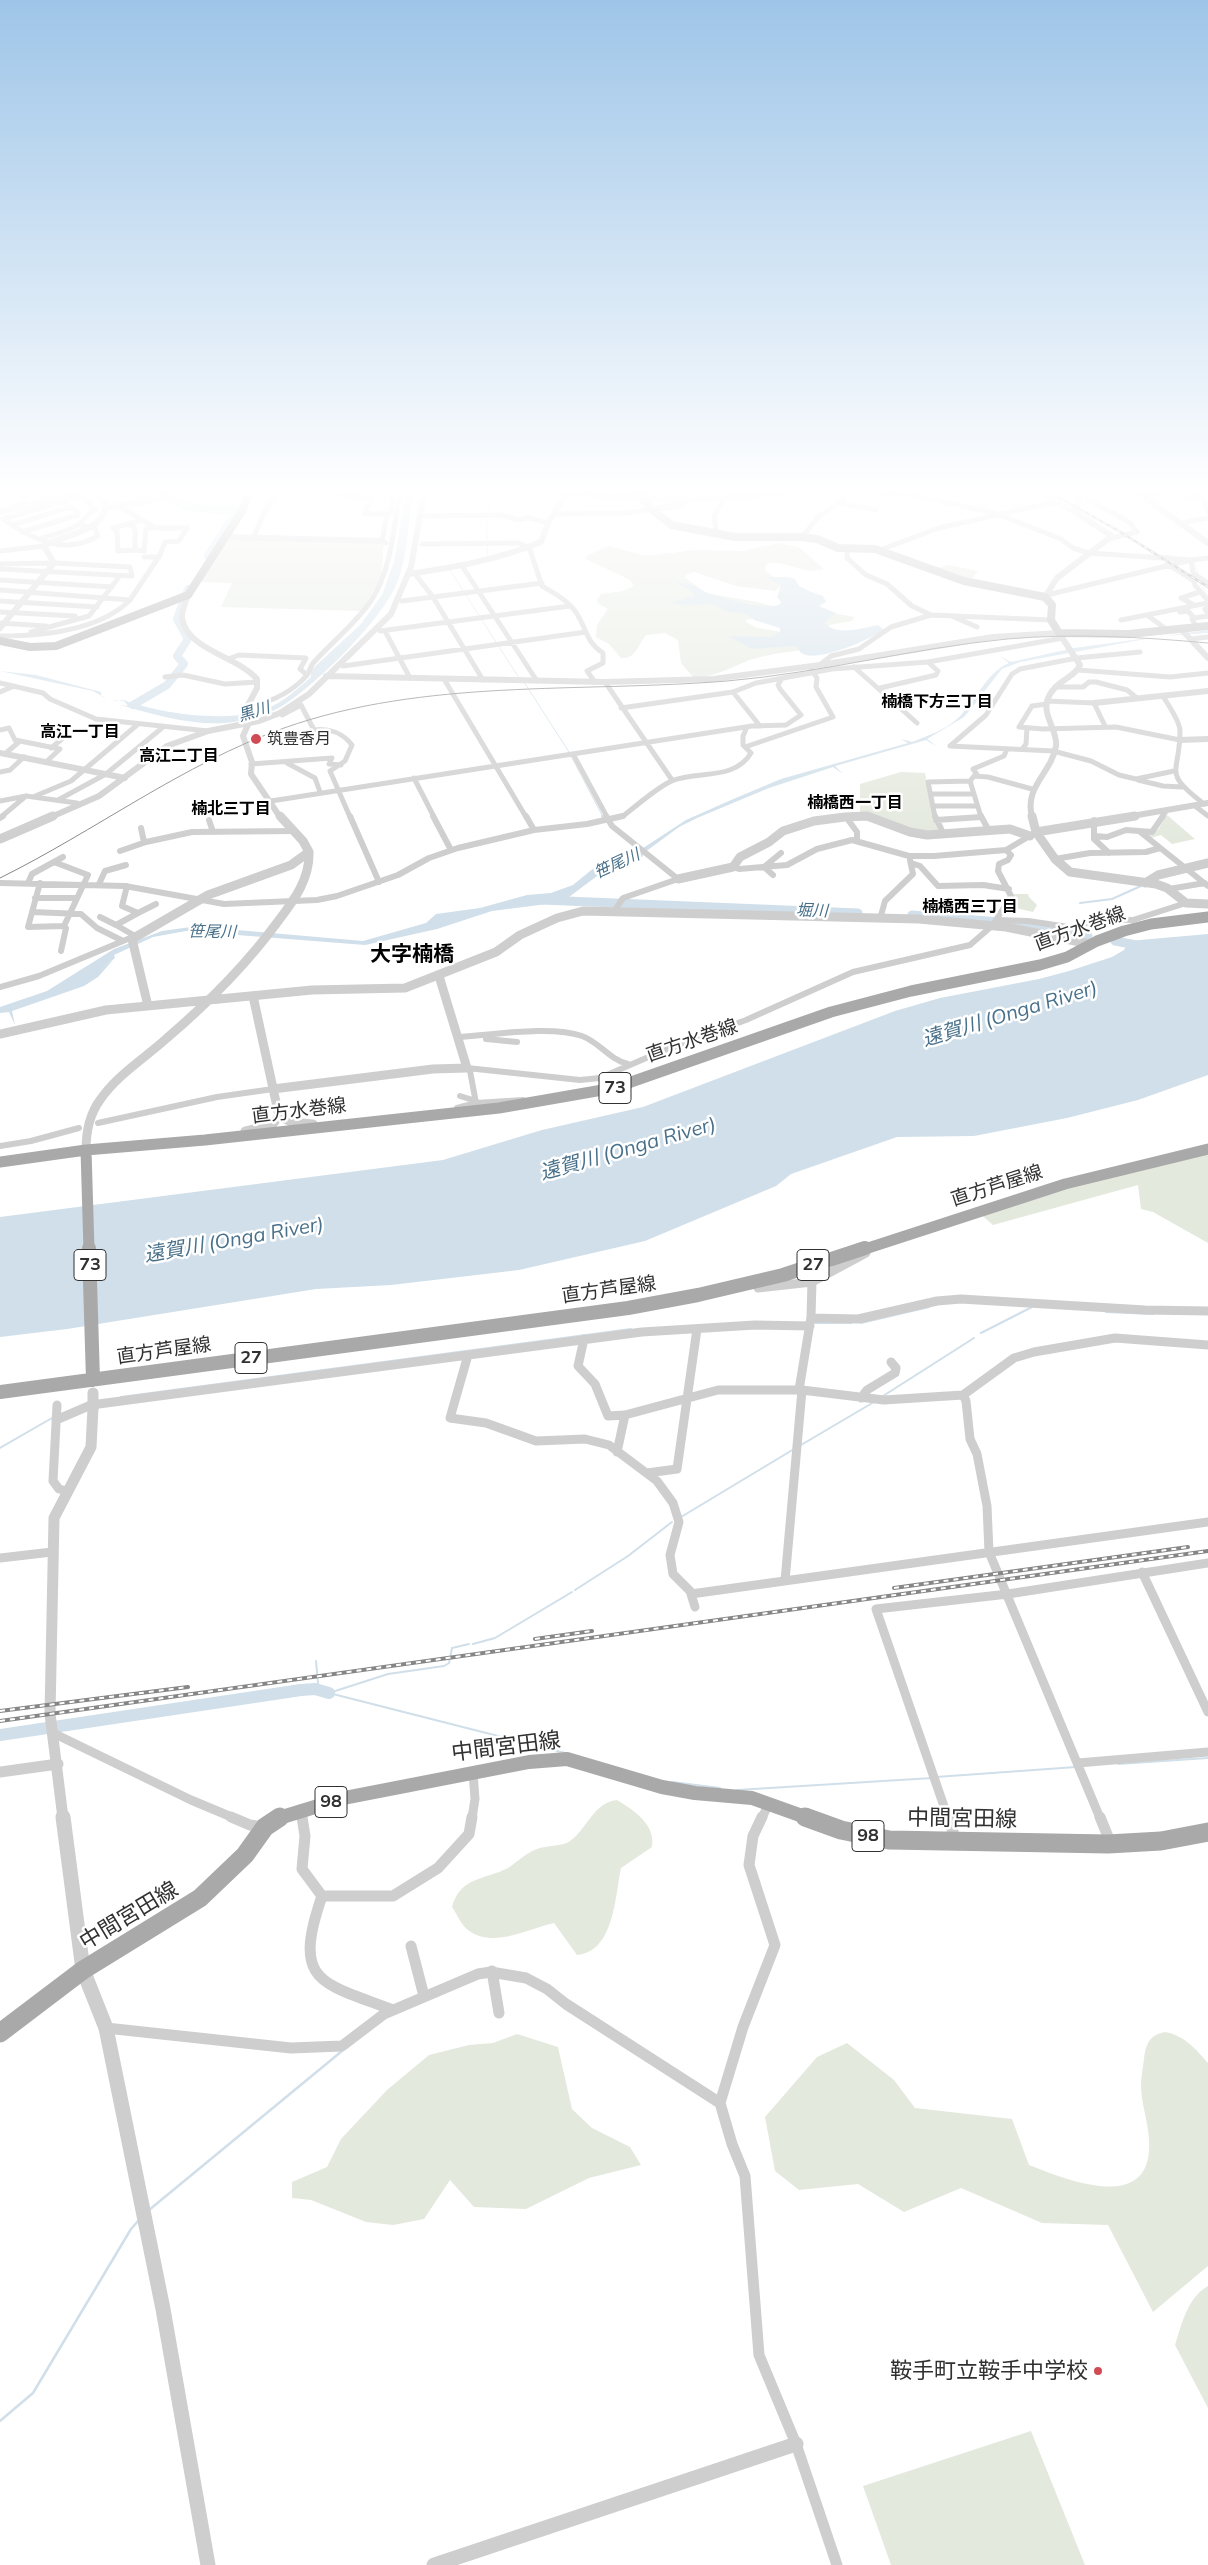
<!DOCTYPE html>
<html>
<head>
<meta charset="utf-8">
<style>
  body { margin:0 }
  canvas { display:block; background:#fff }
</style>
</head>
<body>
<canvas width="1208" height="2565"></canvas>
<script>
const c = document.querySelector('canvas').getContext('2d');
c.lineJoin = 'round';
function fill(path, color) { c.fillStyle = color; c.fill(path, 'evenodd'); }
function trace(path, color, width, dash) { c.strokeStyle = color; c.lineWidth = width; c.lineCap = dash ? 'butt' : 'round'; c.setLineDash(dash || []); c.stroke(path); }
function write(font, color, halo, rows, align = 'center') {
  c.font = font + ' Mulish,"Noto Sans JP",sans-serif'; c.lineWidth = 5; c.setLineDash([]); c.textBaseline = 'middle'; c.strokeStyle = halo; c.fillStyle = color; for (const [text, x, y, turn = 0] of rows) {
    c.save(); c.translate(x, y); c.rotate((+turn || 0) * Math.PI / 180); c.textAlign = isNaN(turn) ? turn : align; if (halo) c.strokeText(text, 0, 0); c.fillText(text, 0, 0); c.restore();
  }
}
const green = new Path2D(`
  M227,538L384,542L381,577L363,611L221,607L232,583L199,582Z
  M779,543L799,547L824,569C806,576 787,561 768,563L765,567L766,571L783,584L775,591L736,586L694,572L686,575V578L706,593L757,602L791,611L746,620V622L757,628L794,634L815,649C794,651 773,653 753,659C731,666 717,678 693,677L681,663L678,640L665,633L646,635C638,645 635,660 621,658L609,644L596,637L597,625L607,610V608L598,604L597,600L601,594L623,591L634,586L630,580L586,559V556L609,546L642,555H654L695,550L742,551Z
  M948,565L978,571L970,581L937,568Z
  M834,613L854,617L852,621L823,626L814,617Z
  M901,772L925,773L934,820L939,832L919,831L860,813V784Z
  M1167,815L1195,839L1172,844L1161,835L1151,838L1146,834L1158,830Z
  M1014,894H1028L1029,897L1037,905L1033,912L1007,906Z
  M1208,1151V1243L1153,1212L1141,1209L1138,1185L993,1225L979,1213L1063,1187Z
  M617,1800C634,1810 656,1825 652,1847L621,1868C615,1897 614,1952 577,1955L554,1923C528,1929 492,1949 468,1930C461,1925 457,1914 452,1907C460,1877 484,1880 508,1868C517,1862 526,1853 537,1849C546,1845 562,1847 570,1841C588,1828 593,1803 617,1800Z
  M1165,2032C1185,2036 1195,2048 1208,2063V2266L1153,2312L1108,2225L1042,2223L961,2188L904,2212L858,2184L799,2190L775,2171L765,2117L817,2057L847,2043L894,2080L915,2108L1012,2119L1029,2165C1070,2181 1154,2215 1149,2139C1148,2121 1141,2103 1141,2085C1141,2077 1143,2067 1144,2059C1146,2044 1149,2035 1165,2032Z
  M517,2034L558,2047L572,2109L592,2128L630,2147L641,2165L589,2178L526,2209L474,2207L450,2180L424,2219L393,2225L366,2222L311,2200L292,2198V2182L327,2167L341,2139L387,2090L429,2055L469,2045L493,2043Z
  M1208,2286V2408L1175,2345C1182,2324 1187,2298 1208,2286Z
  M1031,2431L1085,2565H891L863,2486Z`);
const water = new Path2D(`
  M407,487H417C415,496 412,504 410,513C407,536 406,561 397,583C382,620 316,685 282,706C269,714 254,718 239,721C202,729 156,715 120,705L128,706L124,701C112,701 103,697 93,691L0,671L36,675L101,692V696L116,701L124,700C160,714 232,724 268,708C285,701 297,689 311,677L310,671L360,625L382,595L394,562Z
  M765,577H788L795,579L799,586L809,591L823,596L826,602L819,606L836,613L825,622C834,637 863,628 878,625L884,630C870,639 820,662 803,654C799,652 799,648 794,646L752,649L728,636L771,637L780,632V628L754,620L746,614L728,612L712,604L688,605L669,603L695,596L690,590L676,583C694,580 701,593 716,596C732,600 763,610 779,605L781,602L777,597L781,585Z
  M1208,630V633L1162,636L1020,662L1002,669L979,698L990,701L979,699L964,717L927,739L938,747L926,740L835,766L843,774L833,767L769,788L697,818L679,827L645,852L642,857L601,873L569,897L547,904L492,911L437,929L365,945L186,931L153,937L114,955L115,958L97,972L113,960L98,977L84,986L12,1011L15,1025L9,1012L0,1013V1007L47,991L114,949L162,931L191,927L214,928L363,941L426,923L436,914L480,908L527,895L551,893L573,885L595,867L634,854L686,820L731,800L781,779L908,743L901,739L912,742C927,736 945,730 957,719C976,702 985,673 1009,663L1000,656L1011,662L1074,648Z
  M1208,934V1075L1138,1100L1067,1118L974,1136L897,1137L791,1174L776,1186L645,1241L519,1270L391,1285L316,1289L67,1329L0,1337V1217L443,1160L542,1130L643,1107L895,1011L940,998L1039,979L1069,971L1112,957L1124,950L1129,941Z`);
const streamFar2 = new Path2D(`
  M1136,554L1173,556
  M487,558C489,535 482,511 496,491
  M1194,561C1200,577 1196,581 1208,596
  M450,570L519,678
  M524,682L569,752L603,817`);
const streamFar1 = new Path2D(`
  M602,816L603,818
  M1080,903L1112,899L1141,886
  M1106,1312L1153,1314
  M813,1323H851
  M861,1323L929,1307
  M981,1333L1032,1307
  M883,1396L974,1338
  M121,1397L631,1329
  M801,1445L874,1402
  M0,1448L52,1418
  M681,1517L794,1449
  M575,1590L628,1556L672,1522
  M473,1644L495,1638L572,1592
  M315,1689L318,1683L316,1661
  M329,1693L565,1753
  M329,1693L388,1674L444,1666L449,1663L452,1648L469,1644
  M1118,1764L1208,1758
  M936,1777L1076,1767
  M672,1782L720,1788
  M737,1790L932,1778`);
const stream = new Path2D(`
  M149,2210L342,2051
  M0,2421L33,2393L131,2229L139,2220`);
const riverFar2 = new Path2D(`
  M139,487L189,507L237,511L208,556
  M133,705L167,685L184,664L177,656L188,639L177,619L188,589`);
const riverFar1 = new Path2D(`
  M542,900L858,913
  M912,915L1012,923L1088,936
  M1115,941L1142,946`);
const river = new Path2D(`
  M0,1735L301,1690L315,1689L329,1693`);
const minorFar3 = new Path2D(`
  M334,487L339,495L372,497L365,514H391L393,493L401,489
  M736,487L737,492L784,489
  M843,487L847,491L920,496L997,514L1061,539L1073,548L1089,553L1191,560L1195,585L1208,601
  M1027,487L1075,512
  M1065,487L1122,518L1130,523L1137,532L1108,539
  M1194,487L1202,496L1208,512
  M1177,490L1186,497L1202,496
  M1144,496L1195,487
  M638,497L652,493L656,487
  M928,498L930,494L951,487
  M839,503L876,510
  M120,507L156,528H187L179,541L165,542L160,555L130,600
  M10,508L23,502L25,491L29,487
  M555,514L625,513L653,509
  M425,516L502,515L518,520L529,518L548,523
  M140,520L128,524L135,528V550L144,551L146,529L153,527
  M1180,523L1208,518
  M128,524L113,528L117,531L118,551L135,550
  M12,525L71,507
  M22,532L78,515L79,513L61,501
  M714,532L716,530L714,517L725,497
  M802,537L818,517L844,499L845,490
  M253,538L265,511L277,493L288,492L287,487
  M39,539C58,533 79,530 90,512L96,510L81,496L3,519C32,539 65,556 98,536L95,528L80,525
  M386,543L382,541L387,514
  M422,544L518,543L527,547
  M529,547L542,586C554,593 569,601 577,614C587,630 586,642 603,653V663L587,671L595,682
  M847,549V558L866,575L887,584L912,606L931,615L1051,620
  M880,550L939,528L1055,502
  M0,551L44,546
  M144,557H159
  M0,564L54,563L130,567L132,576L0,569
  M1167,564L1194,581
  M462,566L537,681
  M415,574L433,597L483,680
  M1194,574L1208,583
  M0,580L112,587
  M0,590L130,600C99,631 42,636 0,636
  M1047,595L1191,560L1208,558
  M0,601L97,607
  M402,601L542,583
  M1194,605L1181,598L1200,592
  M1208,608L1205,609L1208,614
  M0,612L75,616
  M1180,612L1188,611L1194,618L1192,619L1196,626
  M1147,615L1166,629
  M954,617L977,627
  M1194,618L1208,616
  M1121,620L1208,603
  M0,623L46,626
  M380,631L570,606
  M385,631L410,678
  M31,632L89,616L119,577
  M1191,639L1208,637
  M1140,652L1077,658L1020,669L1012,674L986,715L950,746L1053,751L1091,761L1119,775L1136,779L1174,771
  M228,659L239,655L306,658L300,669L307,675
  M820,665L831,656L859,649L891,627L931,615
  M343,666L586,632
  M854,667L917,723
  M1078,670L1170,677L1208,673
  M165,677L183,675L225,684L257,682
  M444,679L526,817
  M605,682L672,780
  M0,683L43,693L50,699L96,719L208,731
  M1055,687H1083L1089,682H1096L1127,690L1137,698
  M880,688L936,675L938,671L928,662
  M0,692L14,686
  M733,692L760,726
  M1163,696C1168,705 1180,721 1180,731C1180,775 1161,771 1204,804
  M1047,701L1094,703L1105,726
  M1047,704L1032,706L1019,727L1043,729L1116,727L1180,740
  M248,708C270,702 292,693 307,675C310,671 310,666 314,662C333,641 355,624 371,601C392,569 394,524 401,487
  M621,708L733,692L756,683L832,669L928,662L1063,638
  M280,713L282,715L301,705L314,730C329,728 343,733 352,745L345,761L330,771L350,817
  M50,726L47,733L62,739L51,748
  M0,730L9,728L15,740L60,749L46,762
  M745,747L833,717L816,687L817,678L811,669
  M1023,748L1026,744L1027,728
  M6,753L20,741
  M573,754L607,817
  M287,763L315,778L320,792
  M251,764L332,758L329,764L341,765
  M0,772L10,770L24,757
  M978,776L973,769L1004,756L1007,749
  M414,778L434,817
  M1138,780L1163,786L1182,787
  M970,781L974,776L988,777L1032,789
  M970,781L981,817
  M931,794H973
  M33,797L71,781L137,725
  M58,800L106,774L162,728
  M0,801L26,796L77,803
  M271,801L752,726L786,725L801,715L780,689L778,685L781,680
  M933,806H977
  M1195,806L1208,816
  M1,817L26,796
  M618,817L623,816C635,807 661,784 674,780C700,771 735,780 751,753L743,745V736L747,727
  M935,817L928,782L970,781
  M1162,817L1165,813`);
const minorFar2 = new Path2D(`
  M350,816L379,882
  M433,816L451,850
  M526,816L534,830
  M606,816L612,826L678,879
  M935,816L944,835
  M981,816L989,831
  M846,817L857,832V839
  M0,818L3,816
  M209,820L213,832
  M936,820L981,817
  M1094,820V839L1109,853
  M141,828L144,842
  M1139,831L1208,886
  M1095,836L1107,837L1126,830L1152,832L1163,816
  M120,851L146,842L192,832L294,831
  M1055,859L1090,853L1146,852L1160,848
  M911,863L920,866L938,886L983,885L1009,889
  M733,867L739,869L787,865L817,849L852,840L909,856H934L1006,850L1033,834
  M773,875L764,867L781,853
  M0,883L125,886L224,904L317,900L337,896L398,875L429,858L458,848L534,830L587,824L623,816
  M28,883L32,874L63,857
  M40,883L28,927L64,926L88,875L54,862
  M99,884L105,871L126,865
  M127,886L122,906L138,913L156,904
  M1169,889L1205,883
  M35,898H77
  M615,910L623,898L678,879
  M32,912L81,914L97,928L121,940
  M100,917L116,925
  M880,919L885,901L913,874L910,860
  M997,920L1028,921L1075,928L1095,919L1133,920L1186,903
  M135,936L116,925L138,913
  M61,951L66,928L64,926
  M0,987L39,976L135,936
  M458,1037C492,1035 551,1025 582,1036C599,1042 610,1060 628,1064
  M486,1039L517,1042
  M467,1068L580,1080L600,1078L660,1052L746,1020L853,972L970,945L993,925L1011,896L998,871L999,864L1008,860L1011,855L1006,850
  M467,1068L470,1071L476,1103
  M460,1096L476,1101
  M457,1108L476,1103L523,1100
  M98,1123L217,1097L273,1089
  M0,1146L31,1141L79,1128`);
const minorFar1 = new Path2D(`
  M758,1288L812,1282L866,1253
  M811,1318L858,1319L937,1301L961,1299L1145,1310L1208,1311
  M584,1339L578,1366L595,1384L608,1416L625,1415L718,1390H799
  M468,1355L450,1418L486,1423L536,1441L585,1439L609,1445L657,1481L673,1503L679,1522L670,1555L673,1574L690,1591L695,1607
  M802,1390L884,1400L963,1395L1014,1358L1034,1352L1115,1338L1208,1345
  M963,1395L966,1401L970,1439L977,1454L987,1506L989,1552L1100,1818
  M861,1398L867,1390L895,1373L896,1368L891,1362
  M57,1405L53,1481L59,1489L67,1491
  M56,1420L91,1405L642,1332L755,1325L810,1326
  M617,1452L625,1415
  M647,1473L677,1469L697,1329
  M0,1558L52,1552
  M1142,1572L1208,1712
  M785,1581L802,1390H799L811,1317L812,1282
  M691,1594L1208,1522
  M53,1733L191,1800L234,1818
  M1078,1763L1208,1752
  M301,1812L302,1818
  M472,1818L475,1799L473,1772
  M762,1818L769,1803
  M948,1818L876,1609L1008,1594L1208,1563`);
const minor = new Path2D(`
  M231,1817L250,1825L263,1827
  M302,1817L305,1836L302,1869L322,1896C292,1983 320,1982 393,2010
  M762,1817L753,1836L749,1865L775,1945L743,2027L720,2103L732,2144L745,2176L759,2355L796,2444L837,2565
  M948,1817L956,1841
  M1100,1817L1111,1844
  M322,1896H393L438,1868L469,1834L472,1817
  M411,1946L424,1996
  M492,1971L499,2013
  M106,2028L291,2048L342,2046L384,2014L478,1974L491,1972L526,1978L547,1989L566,2004L720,2103`);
const tertiaryFar3 = new Path2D(`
  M457,487L683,500L787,493L823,487
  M1130,487L1208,543
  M107,508L156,499L179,487
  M653,509L680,505
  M0,512L98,488
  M225,537L382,541
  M409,574C456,567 496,560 541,542L548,523L566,494
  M188,595C186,601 181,612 182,618C187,650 237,656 257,679V688L248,705L250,720L243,736L252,762L251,774L280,817
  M1045,597L1057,578L1112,536L1075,512L1079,502L1075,487
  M0,628L54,563L44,546C66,533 102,534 106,504L92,487
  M1180,628L1208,658
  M326,676L605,682L713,679L820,665L993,637L1059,633L1080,665C1074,679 1053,681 1047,701C1043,716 1058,732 1056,746C1051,774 1024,786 1032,817
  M1094,703L1208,691
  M1180,740L1208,739
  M0,753L125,778
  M51,817L99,796L167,746L208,731L259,721L280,713L309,694L391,614L411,567L425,487
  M845,817H870
  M1126,817L1208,803`);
const tertiaryFar2 = new Path2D(`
  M1032,816L1036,832L1055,859L1070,872L1156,884L1167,888L1186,903L1208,904
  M1036,832L1135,816
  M0,839L53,816
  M678,879L733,867L740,857L769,842L783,831L814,821L845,817L867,816L910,832L927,835L1010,829L1030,836
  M1145,883L1158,875L1208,863
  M253,996L279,1116L291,1122L313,1124
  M148,1006L132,939L208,895L291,865L309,852L303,841L280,816
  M0,1034L106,1010L312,990L405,988L496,952L520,935L557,918L583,911L919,919L1006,927L1090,944
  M273,1089L433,1069L467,1068L439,976
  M245,1131L273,1124L279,1116
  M86,1150C86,1132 89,1115 100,1100C117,1075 145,1058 167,1038C208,1003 247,964 279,920C295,899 310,878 309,852`);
const tertiaryFar1 = new Path2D(`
  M0,1772L58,1764
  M63,1818L50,1714L54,1518L91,1447L93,1408`);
const tertiary = new Path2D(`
  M63,1817L83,1970L106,2028L163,2309L208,2565
  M434,2565L796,2444`);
const secondary = new Path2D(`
  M635,487L650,508L672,525L735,537H802L817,539L838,548L875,549L964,581L1045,597L1052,605L1051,620L1059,633L1129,634L1208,626`);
const primaryFar3 = new Path2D(`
  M0,641L30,647L56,646L188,595L242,511L252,487`);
const primaryFar2 = new Path2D(`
  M86,1150L89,1250
  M0,1162L86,1150L205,1140L499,1108L614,1088L831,1012L911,991L1040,965L1067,957L1097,941L1124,931L1151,924L1208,917
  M862,1250L1065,1184L1208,1149`);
const primaryFar1 = new Path2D(`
  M89,1248L93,1380
  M0,1392L628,1308L698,1295L783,1275L865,1248
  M279,1818L344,1798L529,1762L567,1759L662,1787L695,1793L752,1798L808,1818`);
const primary = new Path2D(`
  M805,1817L841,1830L889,1840L1108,1844L1161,1841L1208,1832
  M0,2033L83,1970L200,1898L245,1855L265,1827L280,1817`);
const tram = new Path2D(`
  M0,878C95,831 183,764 284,728C426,678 578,693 727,681C821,673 913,648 1007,639C1074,633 1141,637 1208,643`);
const railFar1 = new Path2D(`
  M1040,487L1119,531L1208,587`);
const rail = new Path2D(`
  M894,1588L1188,1547
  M535,1639L592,1631
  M0,1711L188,1687
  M0,1721L1208,1551`);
const tertiaryBridge = new Path2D(`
  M93,1393V1408`);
const markers = [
  [256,739,6,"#d04b53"],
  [1098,2371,5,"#d04b53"]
];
const farNeighbourhoodnames = [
  ["楠橋下方三丁目",937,702],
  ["高江一丁目",80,732],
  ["高江二丁目",179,756],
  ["楠橋西一丁目",855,803],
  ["楠北三丁目",231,809],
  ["楠橋西三丁目",970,907]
];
const farWaternames = [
  ["黒川",254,712,-17],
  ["笹尾川",617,864,-25],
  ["堀川",812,911,2],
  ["笹尾川",212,932,1]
];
const farPoinames = [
  ["筑豊香月",267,739]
];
const shields = [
  [615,1088,32],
  [90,1265,32],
  [813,1265,32],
  [251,1358,32],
  [331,1802,32],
  [868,1836,32]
];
const shieldNames = [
  ["73",615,1088],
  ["73",90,1265],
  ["27",813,1265],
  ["27",251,1358],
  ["98",331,1802],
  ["98",868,1836]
];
const streetNames = [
  ["直方水巻線",1080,929,-20],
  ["直方水巻線",692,1041,-19],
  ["直方水巻線",299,1111,-7],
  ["直方芦屋線",997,1186,-18],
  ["直方芦屋線",609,1290,-8],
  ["直方芦屋線",164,1351,-8]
];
const waterNames = [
  ["遠賀川 (Onga River)",1010,1014,-17],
  ["遠賀川 (Onga River)",628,1149,-16],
  ["遠賀川 (Onga River)",234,1240,-10]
];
const quarterNames = [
  ["大字楠橋",412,955]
];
const nearStreetnames = [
  ["中間宮田線",506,1747,-7],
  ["中間宮田線",962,1819,1],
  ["中間宮田線",129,1916,-31]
];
const nearPoinames = [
  ["鞍手町立鞍手中学校",1088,2371]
];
fill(green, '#e4e9de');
fill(water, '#d0dfe9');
trace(streamFar2, '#d0dfe9', 1);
trace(streamFar1, '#d0dfe9', 2);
trace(stream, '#d0dfe9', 2.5);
trace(riverFar2, '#d0dfe9', 8);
trace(riverFar1, '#d0dfe9', 9);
trace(river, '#d0dfe9', 12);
trace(minorFar3, '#cecece', 5);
trace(minorFar2, '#cecece', 6);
trace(minorFar1, '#cecece', 9);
trace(minor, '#cecece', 11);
trace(tertiaryFar3, '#cecece', 6);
trace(tertiaryFar2, '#cecece', 9);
trace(tertiaryFar1, '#cecece', 11);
trace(tertiary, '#cecece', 15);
trace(secondary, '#bbb', 8);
trace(primaryFar3, '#a9a9a9', 8);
trace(primaryFar2, '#a9a9a9', 11);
trace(primaryFar1, '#a9a9a9', 14);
trace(primary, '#a9a9a9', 19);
trace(tram, '#868686', 1);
trace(railFar1, '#868686', 2.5);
trace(rail, '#868686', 4);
trace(railFar1, '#fff', 1, [4]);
trace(rail, '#fff', 2, [5]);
trace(tertiaryBridge, '#cecece', 11);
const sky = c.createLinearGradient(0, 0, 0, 846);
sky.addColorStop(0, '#9ec5e8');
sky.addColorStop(0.58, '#fff');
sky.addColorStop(1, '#ffffff00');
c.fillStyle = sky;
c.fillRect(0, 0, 1208, 846);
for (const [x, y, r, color] of markers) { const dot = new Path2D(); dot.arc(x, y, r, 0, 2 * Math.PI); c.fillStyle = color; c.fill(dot); trace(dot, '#fff', 2); }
write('bold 16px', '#000', '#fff', farNeighbourhoodnames);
write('italic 16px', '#48708a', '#fff', farWaternames);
write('16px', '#313131', '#fff', farPoinames, 'left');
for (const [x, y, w] of shields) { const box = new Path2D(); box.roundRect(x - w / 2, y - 15.5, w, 31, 4); c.fillStyle = '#fff'; c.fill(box); trace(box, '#313131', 1); }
write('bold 18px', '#313131', null, shieldNames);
write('19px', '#313131', '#fff', streetNames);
write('italic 20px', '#48708a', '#fff', waterNames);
write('bold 21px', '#000', '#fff', quarterNames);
write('22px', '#313131', '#fff', nearStreetnames);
write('22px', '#313131', '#fff', nearPoinames, 'right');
</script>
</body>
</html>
